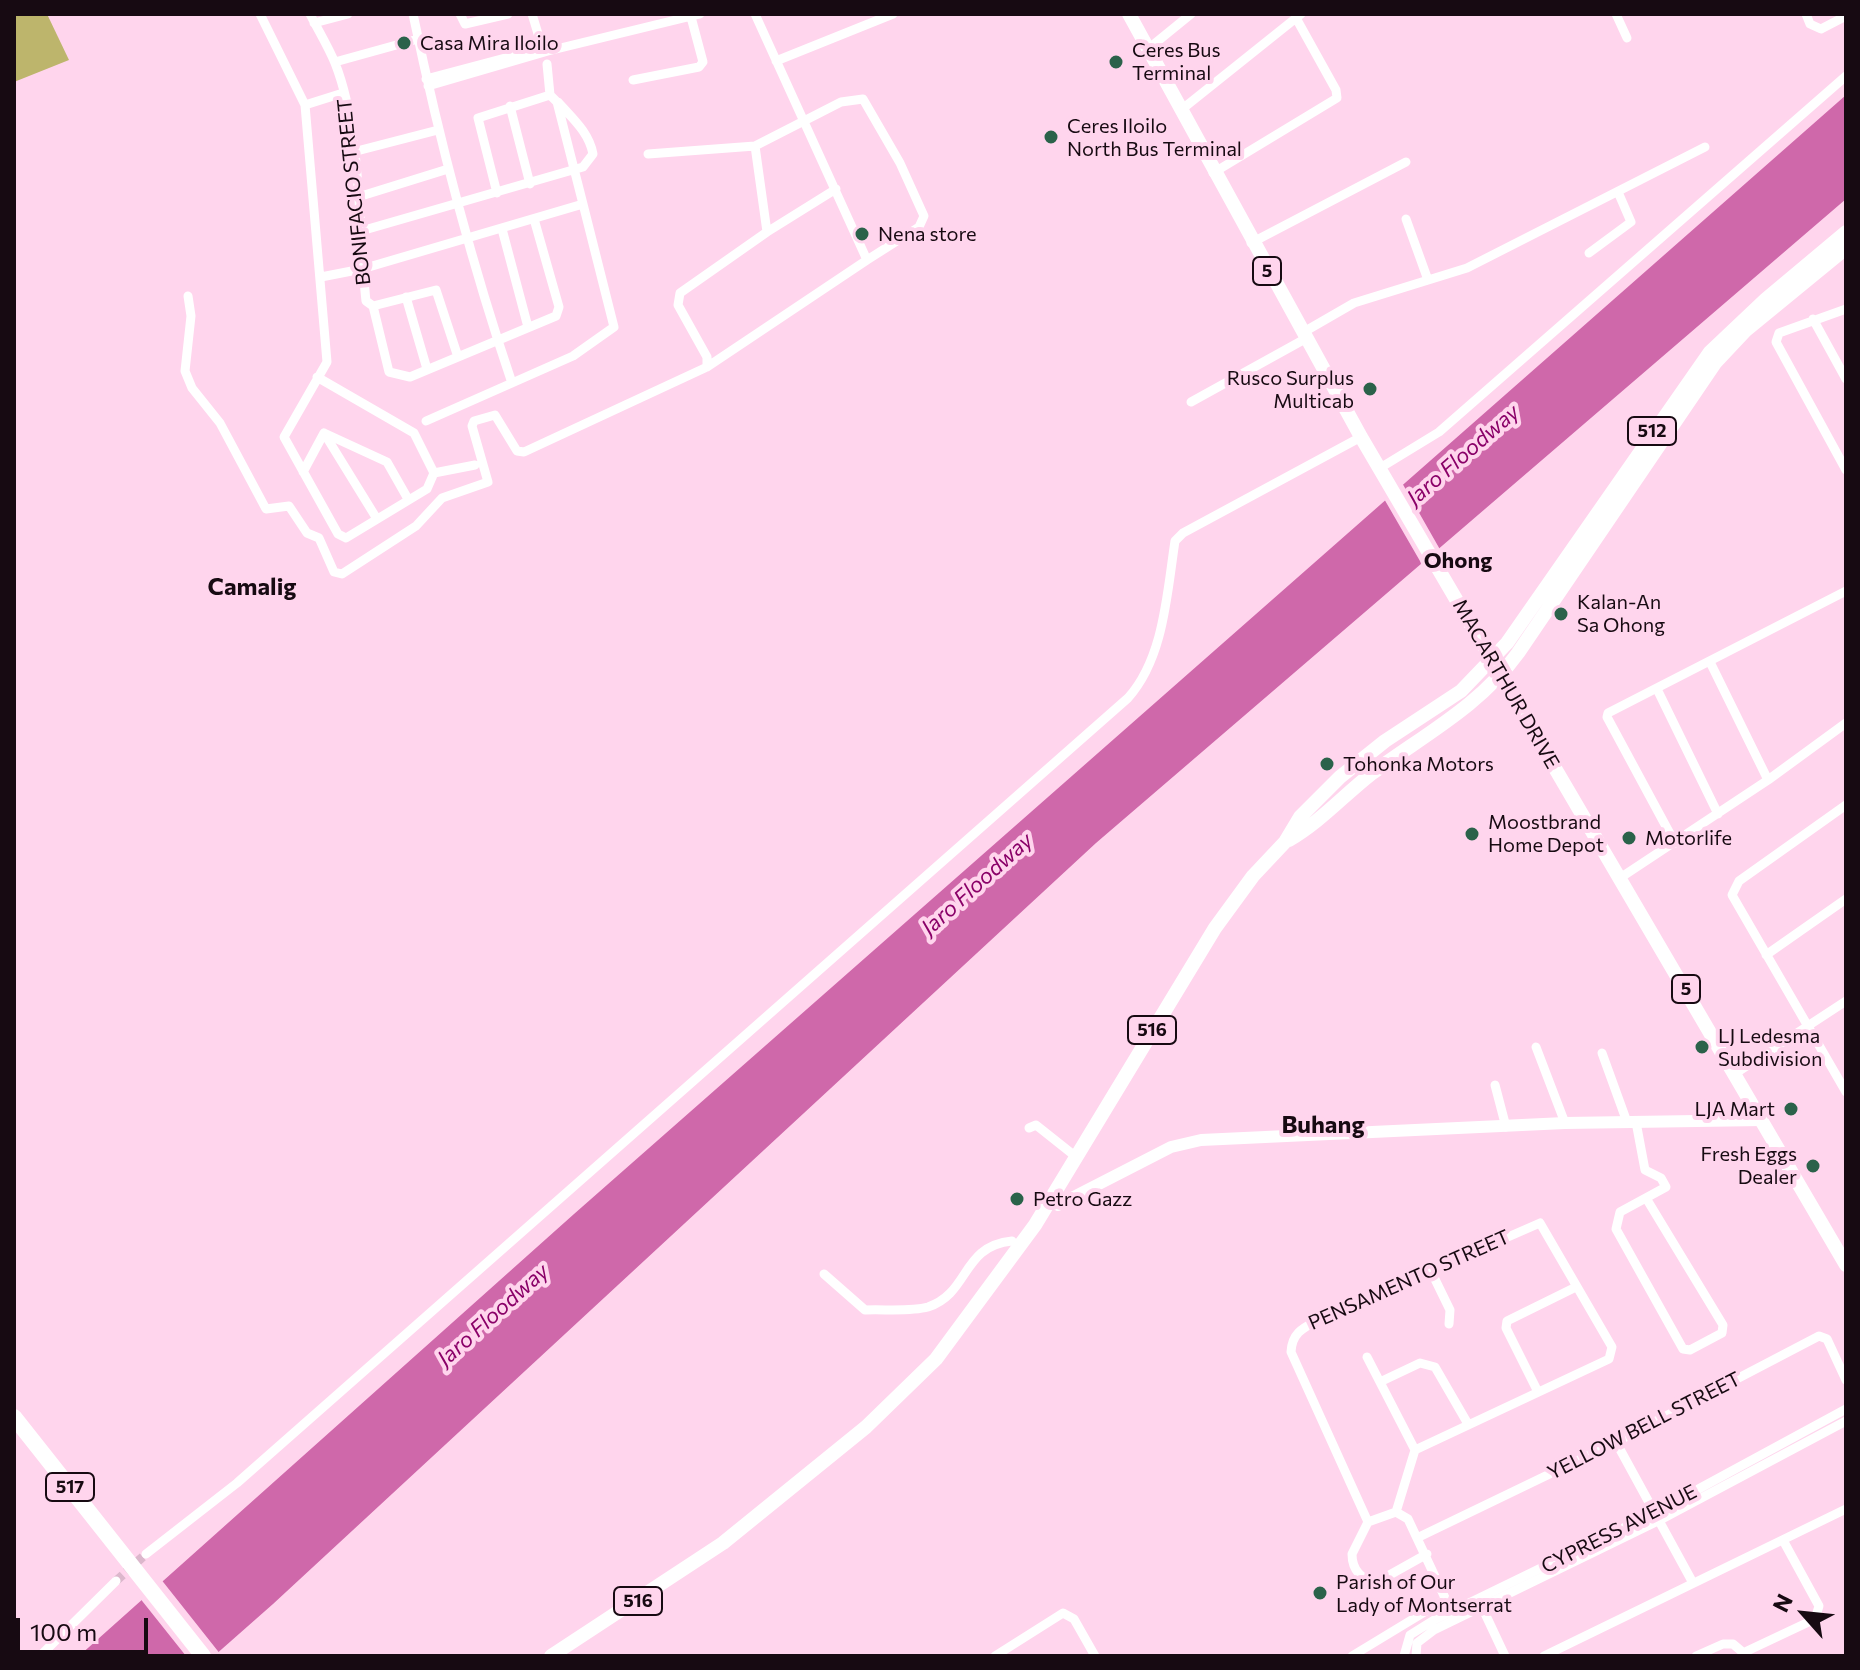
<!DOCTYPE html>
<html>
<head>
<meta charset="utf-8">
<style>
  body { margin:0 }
  #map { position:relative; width:1860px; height:1670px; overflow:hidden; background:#ffd5ed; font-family:Commissioner,sans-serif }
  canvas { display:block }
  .frame { position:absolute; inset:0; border:16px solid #170a12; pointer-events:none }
  .north { position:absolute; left:1764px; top:1574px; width:80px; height:80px; -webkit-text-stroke:6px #ffd5ed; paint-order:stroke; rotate:297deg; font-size:22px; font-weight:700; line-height:32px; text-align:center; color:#170a12 }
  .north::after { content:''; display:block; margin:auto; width:28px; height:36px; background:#170a12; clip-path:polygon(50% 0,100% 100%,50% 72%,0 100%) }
  .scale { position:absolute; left:16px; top:1618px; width:132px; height:36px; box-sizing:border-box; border:4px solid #170a12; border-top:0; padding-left:10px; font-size:24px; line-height:28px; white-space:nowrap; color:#170a12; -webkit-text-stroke:6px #ffd5ed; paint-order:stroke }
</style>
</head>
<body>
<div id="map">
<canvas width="1860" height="1670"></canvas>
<div class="frame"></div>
<div class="north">N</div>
<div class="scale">100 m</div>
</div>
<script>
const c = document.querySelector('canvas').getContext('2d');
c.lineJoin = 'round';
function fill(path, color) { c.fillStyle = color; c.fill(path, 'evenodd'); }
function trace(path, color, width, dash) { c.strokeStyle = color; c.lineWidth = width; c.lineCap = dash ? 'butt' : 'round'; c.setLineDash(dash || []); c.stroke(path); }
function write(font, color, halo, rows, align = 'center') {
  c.font = font + ' Commissioner,sans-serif'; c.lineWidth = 8; c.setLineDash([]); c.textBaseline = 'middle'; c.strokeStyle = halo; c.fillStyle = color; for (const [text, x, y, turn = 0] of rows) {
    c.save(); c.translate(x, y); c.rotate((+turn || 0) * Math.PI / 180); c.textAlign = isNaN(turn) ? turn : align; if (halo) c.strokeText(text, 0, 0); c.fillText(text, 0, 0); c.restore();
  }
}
const green = new Path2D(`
  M14,14H47L69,60L14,82Z`);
const water = new Path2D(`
  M1846,95V199L1096,843L273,1604L214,1656H79L574,1214Z`);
const pier = new Path2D(`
  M1401,481L1442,553L1424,568L1383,497Z
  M160,1578L221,1655L220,1656H186L139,1597Z`);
const streetTunnel = new Path2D(`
  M116,1581L146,1554`);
const street = new Path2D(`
  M260,14L305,105L327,362L284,437L338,534L346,538L427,489L434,473L414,433L317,377
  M310,14C318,30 328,46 335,63C362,131 358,228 366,301L373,306L389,372L410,377L556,316L559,307L534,219
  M413,14C439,139 471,262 512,383L573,356L614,327L583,204
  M460,14L465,24L508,14
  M532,14L539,37
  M1616,14L1627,38
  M1806,14L1810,24L1821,29L1846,16
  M314,23L348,14
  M1148,49L1191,14
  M776,61L893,14
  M335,62L418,39
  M426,79L539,49L548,51
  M633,80L699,67L703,62L691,17
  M428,86L548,51L700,14
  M305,105L343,93
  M510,106L530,184
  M1181,110L1301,14
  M353,152L438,130
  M648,154L755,146L841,102L863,99L900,163L924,216L919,227L867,260
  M1213,173L1337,98L1336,90L1296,18
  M497,193L478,118L550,95
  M358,197L448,169
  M1406,219L1428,280
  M502,229L528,327
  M361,231L583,167L593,154C589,132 572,118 558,102
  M767,232L836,189
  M1251,243L1406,162
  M1589,253L1631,222L1618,192
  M321,277L362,269L583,204L557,102L550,95L547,64
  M188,296L191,316L185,371L192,388L220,423L266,509L289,506L307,533L319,538L334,572L342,574L416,526L442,498L488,482L472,426L474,421L495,415L517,451L524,452L707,367L867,260L755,14
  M406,297L427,369
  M373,306L436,290L458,357
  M1846,309L1779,333L1776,342L1846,470
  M1813,319L1846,379
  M1302,333L1354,303L1467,268L1705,147
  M707,367V357L678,305L680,293L767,232L755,146
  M1191,402L1305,339
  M426,421L512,383
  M324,433L377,519
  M1380,468L1439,432L1846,76
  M303,472L324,433L387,462L408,499
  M434,473L475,465
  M1710,662L1768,780
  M1657,689L1718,814
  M1846,805L1739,881L1732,895L1846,1092
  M1675,843L1607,717L1608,713L1846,591
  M1620,878L1768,780L1846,723
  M1766,955L1846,899
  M1536,1047L1565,1123
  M1602,1053L1627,1122
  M1736,1073L1846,1001
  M1495,1085L1506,1127
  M1636,1122L1645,1170L1661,1178L1666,1187L1620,1212L1616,1229L1683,1349L1690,1350L1722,1333L1723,1325L1646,1198
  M1029,1128L1036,1125L1075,1156
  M1430,1269L1450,1310L1449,1324
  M824,1274L865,1310C884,1309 910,1312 928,1307C970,1293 961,1246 1012,1241
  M1367,1357L1415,1450L1396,1512
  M1382,1381L1420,1363L1435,1367L1468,1424
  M1537,1390L1506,1328L1507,1321L1576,1287
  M1616,1442L1693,1583
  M1415,1450L1609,1359L1612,1347L1540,1223L1318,1320C1303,1328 1292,1333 1291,1352L1368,1522L1352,1554C1352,1570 1362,1581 1377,1582L1427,1554
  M1368,1522L1396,1512L1408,1519L1454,1617
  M1419,1537L1618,1441L1819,1336L1827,1339L1846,1380
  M146,1554L237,1483L1128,698C1164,658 1167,593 1175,541L1183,533L1361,437
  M1481,1605L1505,1656
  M1745,1652L1815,1619L1819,1606L1784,1542
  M40,1656L116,1581
  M995,1656L1063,1613L1074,1619L1095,1656
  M1352,1656L1446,1599
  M1404,1656L1410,1635L1434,1620L1656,1512L1846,1409
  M1416,1656L1417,1643L1434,1630L1660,1520L1846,1421
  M1544,1656L1846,1509
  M1696,1656L1723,1644H1733L1746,1655`);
const secondary = new Path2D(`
  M1058,1205L1171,1147L1201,1140L1565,1123L1763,1120`);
const primary = new Path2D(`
  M1129,14L1361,437L1846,1265
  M1289,840C1320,822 1343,796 1371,774C1422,736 1480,706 1518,653L1715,363L1746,330L1846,248
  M551,1656L723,1543L866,1427L936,1359L1035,1225L1215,928L1253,876L1285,842L1300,817L1340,777L1385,741L1461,691L1507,643L1710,352L1766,299L1846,232`);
const highway = new Path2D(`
  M14,1417L203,1656`);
const markers = [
  [404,43,8,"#2b624a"],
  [1116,62,8,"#2b624a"],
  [1051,137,8,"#2b624a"],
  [862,234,8,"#2b624a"],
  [1370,389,8,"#2b624a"],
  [1561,614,8,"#2b624a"],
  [1327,764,8,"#2b624a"],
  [1472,834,8,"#2b624a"],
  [1629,838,8,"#2b624a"],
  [1702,1047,8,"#2b624a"],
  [1791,1109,8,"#2b624a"],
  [1813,1166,8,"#2b624a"],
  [1017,1199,8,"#2b624a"],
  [1320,1593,8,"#2b624a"]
];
const shields = [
  [1267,271,28],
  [1652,431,48],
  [1686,989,28],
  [1152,1030,48],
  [70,1487,48],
  [638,1601,48]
];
const shieldNames = [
  ["5",1267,271],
  ["512",1652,431],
  ["5",1686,989],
  ["516",1152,1030],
  ["517",70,1487],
  ["516",638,1601]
];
const poiNames = [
  ["Casa Mira Iloilo",420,43],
  ["Ceres Bus",1132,50],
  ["Terminal",1132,73],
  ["Ceres Iloilo",1067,126],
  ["North Bus Terminal",1067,149],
  ["Nena store",878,234],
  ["Rusco Surplus",1354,378,"right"],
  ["Multicab",1354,401,"right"],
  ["Kalan-An",1577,602],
  ["Sa Ohong",1577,625],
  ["Tohonka Motors",1343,764],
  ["Moostbrand",1488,822],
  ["Home Depot",1488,845],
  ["Motorlife",1645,838],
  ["LJ Ledesma",1718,1036],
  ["Subdivision",1718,1059],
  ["LJA Mart",1775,1109,"right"],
  ["Fresh Eggs",1797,1154,"right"],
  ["Dealer",1797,1177,"right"],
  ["Petro Gazz",1033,1199],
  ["Parish of Our",1336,1582],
  ["Lady of Montserrat",1336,1605]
];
const streetNames = [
  ["BONIFACIO STREET",354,192,-96],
  ["MACARTHUR DRIVE",1506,684,60],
  ["PENSAMENTO STREET",1409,1280,-24],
  ["YELLOW BELL STREET",1644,1426,-27],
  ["CYPRESS AVENUE",1619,1529,-27]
];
const waterNames = [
  ["Jaro Floodway",1463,455,-41],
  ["Jaro Floodway",977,884,-42],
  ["Jaro Floodway",493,1315,-42]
];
const neighbourhoodNames = [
  ["Ohong",1458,561]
];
const quarterNames = [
  ["Camalig",252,587],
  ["Buhang",1323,1125]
];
fill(green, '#bdb56c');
fill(water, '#cf68aa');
fill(pier, '#ffd5ed');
trace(streetTunnel, '#dcb7cc', 9, [9, 4.5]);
trace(street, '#fff', 9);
trace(secondary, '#fff', 12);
trace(primary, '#fff', 14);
trace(highway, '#fff', 16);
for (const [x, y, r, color] of markers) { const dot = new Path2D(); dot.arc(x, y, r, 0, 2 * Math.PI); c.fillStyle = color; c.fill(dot); trace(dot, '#ffd5ed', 3); }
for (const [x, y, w] of shields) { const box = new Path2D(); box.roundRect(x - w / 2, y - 14, w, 28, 6); c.fillStyle = '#ffd5ed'; c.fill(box); trace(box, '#170a12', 2); }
write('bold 18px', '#170a12', null, shieldNames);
write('20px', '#170a12', '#ffd5ed', poiNames, 'left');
write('20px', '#170a12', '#ffd5ed', streetNames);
write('italic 22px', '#8a0168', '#ffd5ed', waterNames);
write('bold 22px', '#170a12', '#ffd5ed', neighbourhoodNames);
write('bold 24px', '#170a12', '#ffd5ed', quarterNames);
</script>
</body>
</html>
